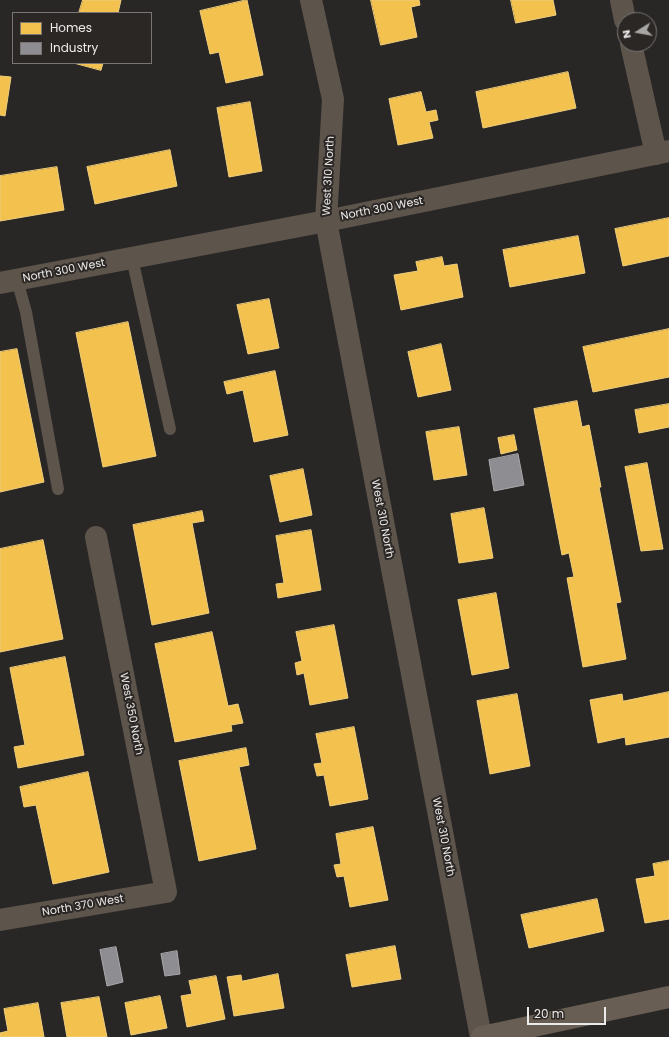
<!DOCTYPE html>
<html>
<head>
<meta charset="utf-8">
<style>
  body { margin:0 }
  #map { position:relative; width:669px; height:1037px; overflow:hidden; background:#292726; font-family:Poppins,sans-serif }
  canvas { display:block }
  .legend { position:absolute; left:12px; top:12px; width:140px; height:52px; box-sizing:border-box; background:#2a2725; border:1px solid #787574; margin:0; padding:5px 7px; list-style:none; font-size:12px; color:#edebea }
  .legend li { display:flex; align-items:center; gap:8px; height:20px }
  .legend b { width:20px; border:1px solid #787574 }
  .north { position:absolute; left:617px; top:12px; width:40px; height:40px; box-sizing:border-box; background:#2a2725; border:1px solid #787574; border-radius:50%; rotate:259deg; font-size:11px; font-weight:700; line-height:16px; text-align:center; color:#edebea }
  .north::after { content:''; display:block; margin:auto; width:14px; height:18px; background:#a8a6a5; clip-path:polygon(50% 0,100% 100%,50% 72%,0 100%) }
  .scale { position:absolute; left:527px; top:1007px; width:79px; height:18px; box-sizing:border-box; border:2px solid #edebea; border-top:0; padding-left:5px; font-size:12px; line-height:14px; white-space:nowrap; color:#edebea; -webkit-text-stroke:3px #2a2725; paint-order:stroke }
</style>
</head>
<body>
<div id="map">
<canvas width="669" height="1037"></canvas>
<ul class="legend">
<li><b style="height:11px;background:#f2c14e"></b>Homes</li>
<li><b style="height:11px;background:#8d8d92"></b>Industry</li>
</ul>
<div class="north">N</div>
<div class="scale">20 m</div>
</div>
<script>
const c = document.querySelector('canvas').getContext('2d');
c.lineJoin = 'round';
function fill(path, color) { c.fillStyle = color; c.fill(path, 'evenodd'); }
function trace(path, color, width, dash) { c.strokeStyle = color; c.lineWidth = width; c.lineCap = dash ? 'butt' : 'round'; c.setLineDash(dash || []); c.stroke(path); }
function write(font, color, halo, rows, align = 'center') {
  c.font = font + ' Poppins,sans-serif'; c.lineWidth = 4; c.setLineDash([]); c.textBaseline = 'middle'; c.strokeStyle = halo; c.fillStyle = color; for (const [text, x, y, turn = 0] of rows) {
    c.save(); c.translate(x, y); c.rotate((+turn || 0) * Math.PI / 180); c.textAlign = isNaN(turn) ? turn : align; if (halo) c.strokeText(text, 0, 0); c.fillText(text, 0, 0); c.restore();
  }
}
const homes = new Path2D(`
  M83,0H121L118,13H79Z
  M247,0L263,75L226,83L219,52L210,54L200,11Z
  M371,0H419L420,5L411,7L417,37L381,45Z
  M511,0H553L556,15L516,23Z
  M74,63H103L101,70Z
  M568,72L576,108L483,128L476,92Z
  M0,76L11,77L5,116L0,115Z
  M421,92L426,112L436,110L438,120L429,122L433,138L398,145L389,99Z
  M250,102L262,171L229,177L217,108Z
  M170,150L177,186L95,204L87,167Z
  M57,167L64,210L0,221V176Z
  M669,218V256L623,266L615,229Z
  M578,236L585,273L510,287L503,250Z
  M442,257L444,266L457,264L463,297L401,310L394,275L418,271L416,262Z
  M269,299L279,348L248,354L237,305Z
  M128,322L156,456L103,467L76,333Z
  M669,329V377L593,392L583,347Z
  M441,344L451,390L418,397L408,352Z
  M17,349L44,482L0,492V352Z
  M275,371L288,435L254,442L243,390L227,394L224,382Z
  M577,401L582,427L589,425L601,487H599L621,602L616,603L626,659L583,667L567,578L574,577L569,553L562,555L534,409Z
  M669,404V427L639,433L635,410Z
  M459,427L467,475L434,480L426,432Z
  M514,435L517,450L501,454L498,438Z
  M647,463L663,549L641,551L625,467Z
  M303,469L312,515L280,522L270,476Z
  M484,508L493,558L459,563L451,514Z
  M202,511L204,521L192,523L209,613L152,625L133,525Z
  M311,530L321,590L278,598L276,584L284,583L276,536Z
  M43,540L63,639L0,652V549Z
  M496,593L509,668L472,675L458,600Z
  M334,625L348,698L310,705L304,673L297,675L295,663L302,661L296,632Z
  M212,632L228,706L238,704L243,723L231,725L232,731L175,742L155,644Z
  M65,657L84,755L18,768L14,747L25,745L10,668Z
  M669,692V737L626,745L625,737L598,743L590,700L622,694L623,701Z
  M517,694L530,766L490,774L477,701Z
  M354,727L368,799L330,806L324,775L317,776L314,764L322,763L316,734Z
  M246,748L249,765L239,767L256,849L199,861L179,761Z
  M88,772L109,872L53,884L36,805L24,807L20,787Z
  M373,827L388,900L350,907L344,876L337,877L334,865L341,864L336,834Z
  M669,861V919L645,923L636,879L655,876L653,864Z
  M597,899L604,931L529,948L521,915Z
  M395,946L401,979L352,987L346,955Z
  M278,974L284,1008L234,1016L227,977L241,975L242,981Z
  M216,976L225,1019L187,1027L181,996L192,994L189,981Z
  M160,996L167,1028L131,1035L125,1003Z
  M99,997L107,1037H67L61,1003Z
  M38,1003L44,1037H0V1033L8,1031L4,1009Z`);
const industry = new Path2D(`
  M518,454L524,485L494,491L489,460Z
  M116,947L123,982L107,986L100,950Z
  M177,951L180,974L165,976L161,954Z`);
const service = new Path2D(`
  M132,258L170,429
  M17,280L26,312L58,489`);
const minor = new Path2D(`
  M311,0L333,99L326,221L481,1037
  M621,0L625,20
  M631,44L656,154
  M0,283L326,221L669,151
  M0,920L166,892L96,537`);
const secondary = new Path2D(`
  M482,1037L669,997`);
const streetNames = [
  ["West 310 North",329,176,-87],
  ["North 300 West",382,209,-11],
  ["North 300 West",64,271,-11],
  ["West 310 North",382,519,79],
  ["West 350 North",131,714,79],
  ["West 310 North",443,837,79],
  ["North 370 West",83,906,-10]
];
fill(homes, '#f2c14e');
trace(homes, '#f0ce7d', 1);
fill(industry, '#8d8d92');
trace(industry, '#aaa9ac', 1);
trace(service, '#5d544c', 12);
trace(minor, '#5d544c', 22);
trace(secondary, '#695e54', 22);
write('11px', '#edebea', '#2a2725', streetNames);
</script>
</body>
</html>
